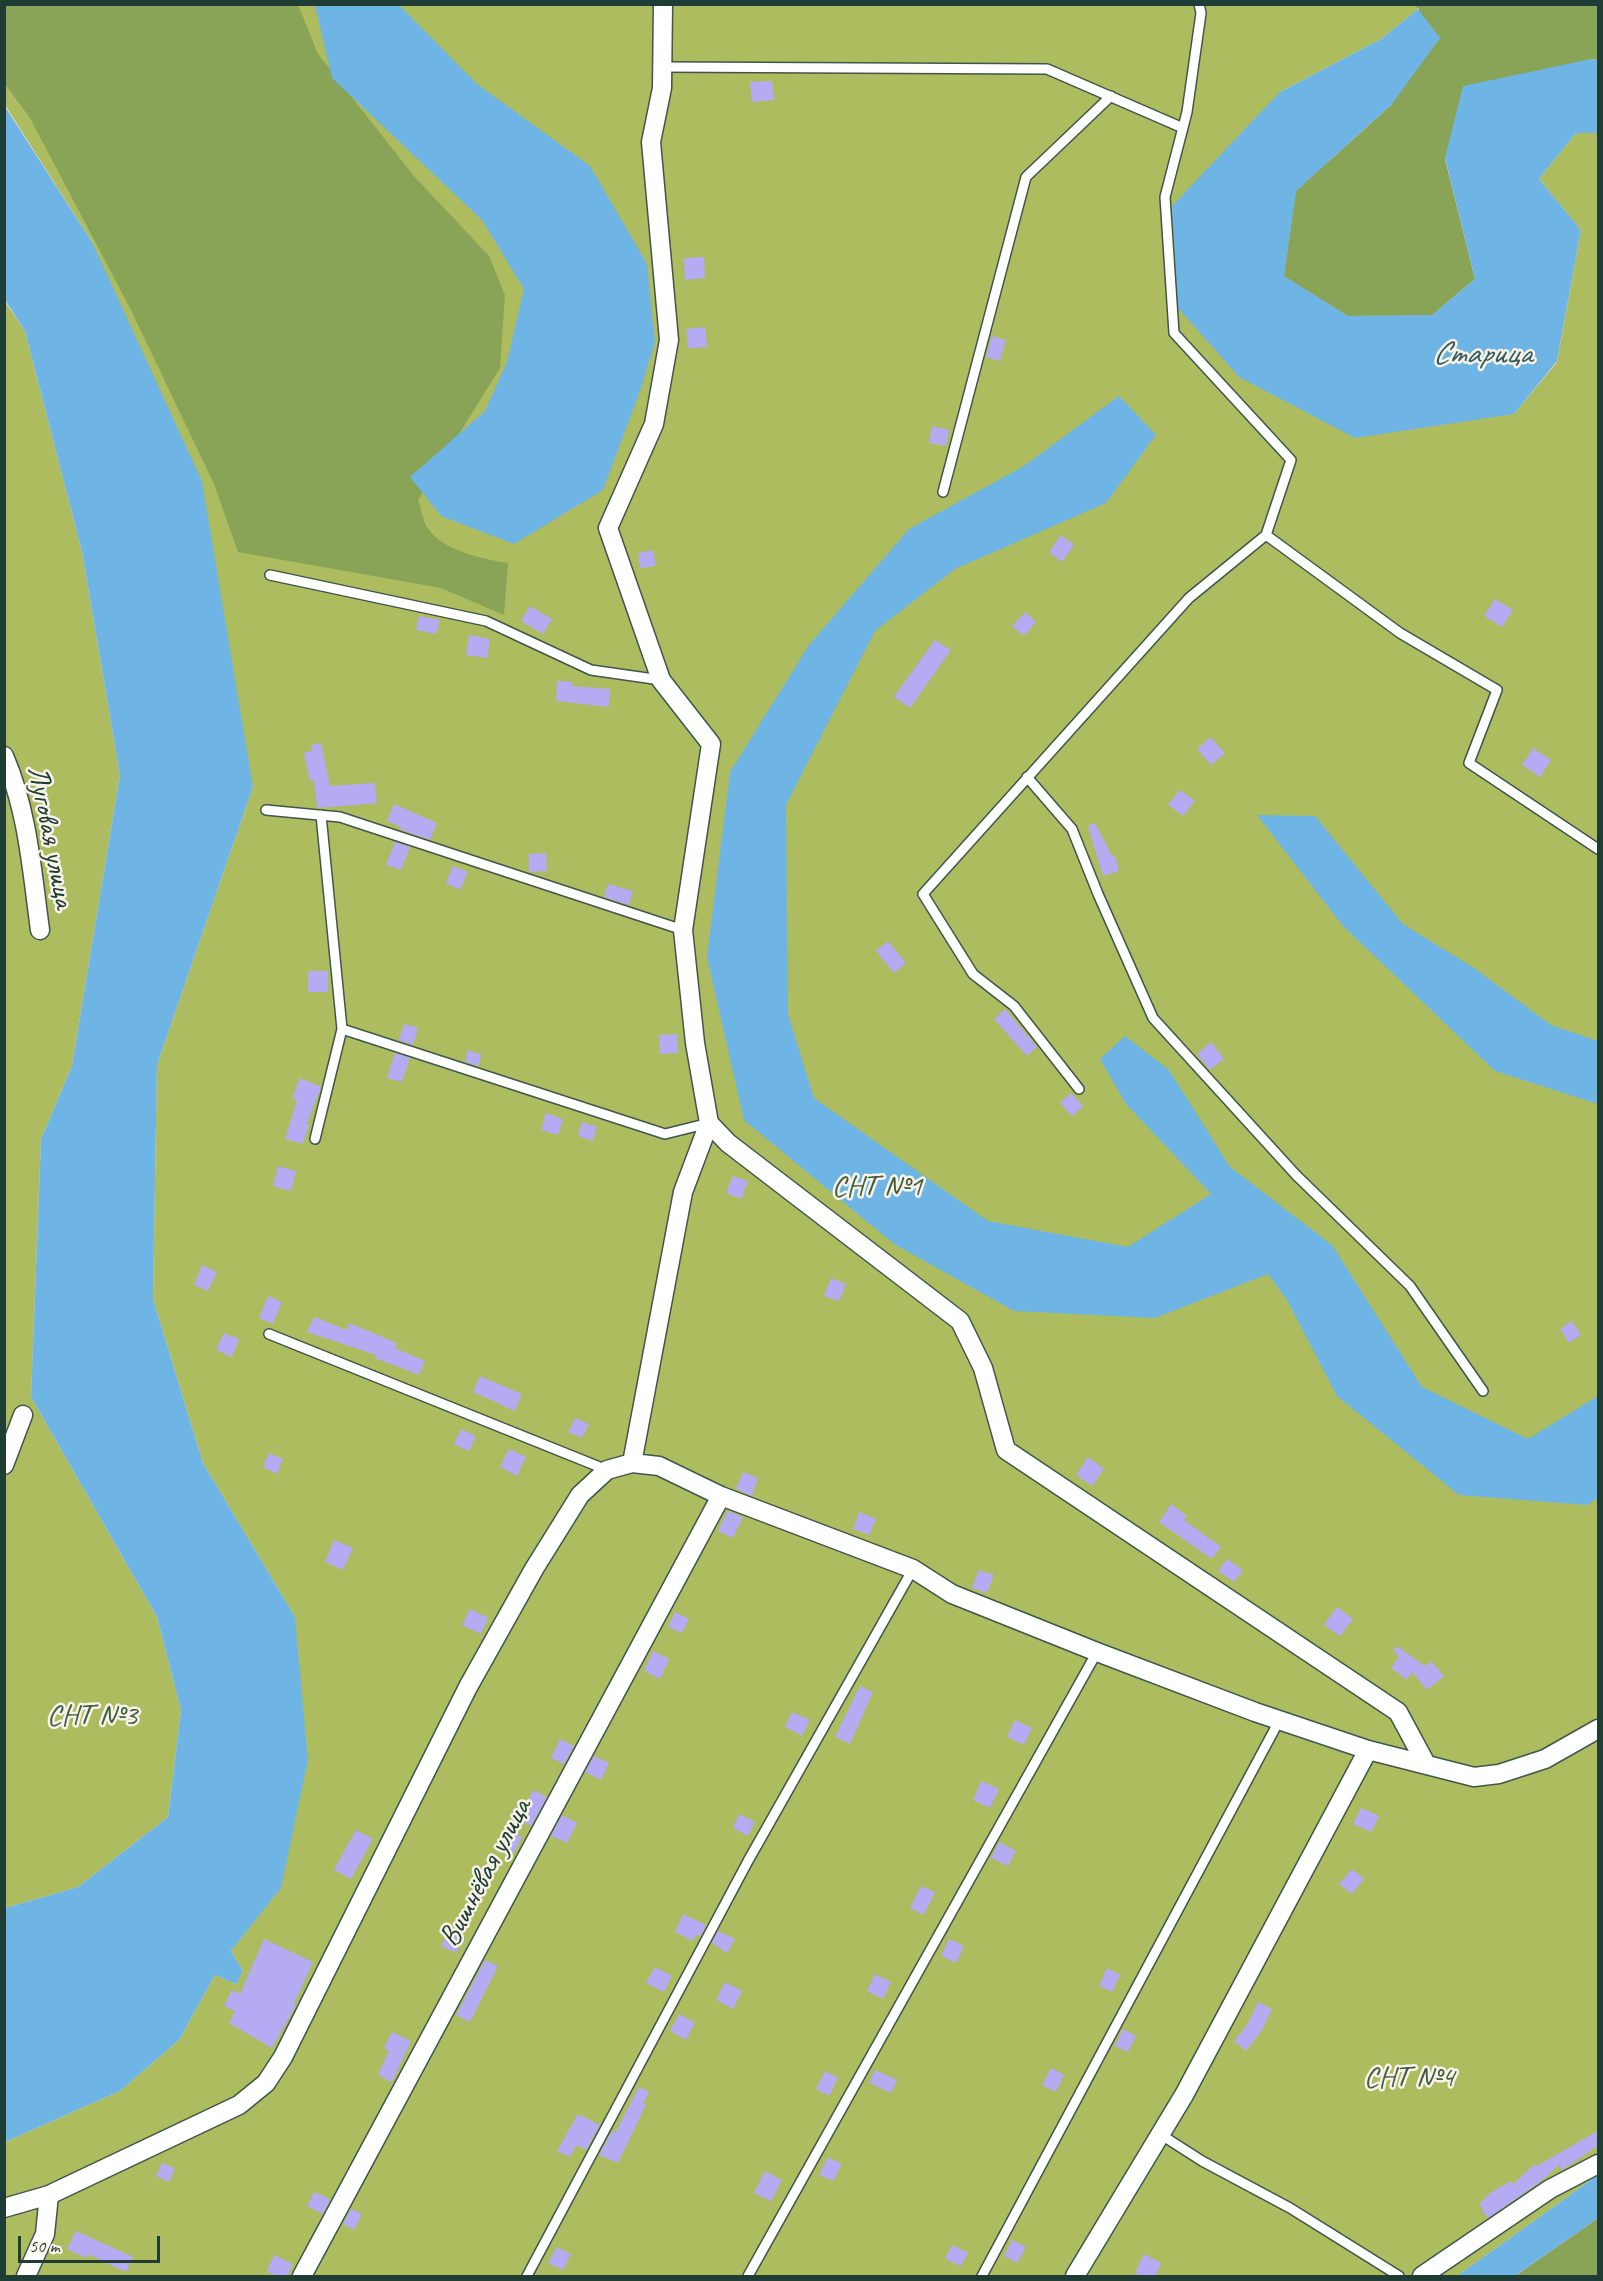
<!DOCTYPE html>
<html>
<head>
<meta charset="utf-8">
<style>
  body { margin:0 }
  #map { position:relative; width:1603px; height:2281px; overflow:hidden; background:#f3e4ca; font-family:Caveat,sans-serif }
  canvas { display:block }
  .frame { position:absolute; inset:0; border:6px solid #1f3d34; pointer-events:none }
  .scale { position:absolute; left:18px; top:2236px; width:142px; height:27px; box-sizing:border-box; border:3px solid #1f3d34; border-top:0; padding-left:8px; font-size:18px; line-height:21px; white-space:nowrap; color:#1f3d34; -webkit-text-stroke:4px #f7f3e8; paint-order:stroke }
</style>
</head>
<body>
<div id="map">
<canvas width="1603" height="2281"></canvas>
<div class="frame"></div>
<div class="scale">50 m</div>
</div>
<script>
const c = document.querySelector('canvas').getContext('2d');
c.lineJoin = 'round';
function fill(path, color) { c.fillStyle = color; c.fill(path, 'evenodd'); }
function trace(path, color, width, dash) { c.strokeStyle = color; c.lineWidth = width; c.lineCap = dash ? 'butt' : 'round'; c.setLineDash(dash || []); c.stroke(path); }
function write(font, color, halo, rows, align = 'center') {
  c.font = font + ' Caveat,sans-serif'; c.lineWidth = 5; c.setLineDash([]); c.textBaseline = 'middle'; c.strokeStyle = halo; c.fillStyle = color; for (const [text, x, y, turn = 0] of rows) {
    c.save(); c.translate(x, y); c.rotate((+turn || 0) * Math.PI / 180); c.textAlign = isNaN(turn) ? turn : align; if (halo) c.strokeText(text, 0, 0); c.fillText(text, 0, 0); c.restore();
  }
}
const green = new Path2D(`
  M5,5H1412L1418,9L1381,39L1280,92L1514,414L1557,362L1581,230L1539,179L1576,133H1598V2175L1457,2276H5V2142L120,2091L179,2040L215,1975L236,1984L243,1971L231,1951L281,1887L295,1617L203,1463L153,1299L157,1065L253,787L92,242L5,105Z
  M4,300L25,331L82,552L120,775L72,1066L41,1139L31,1397L157,1617L181,1710L168,1817L78,1887L5,1908Z`);
const forest = new Path2D(`
  M5,5H298L318,54L413,175L489,256L505,295L500,368L418,500C421,508 423,520 427,527C442,551 483,559 508,563L504,615L441,588L238,552L214,484L130,308L30,118L5,84Z
  M1412,5H1598V60L1591,59L1445,159L1475,279L1432,315L1348,316L1284,276L1296,191L1392,104L1419,9Z
  M1598,2218V2276H1515Z`);
const water = new Path2D(`
  M315,5H399L477,84L590,166L647,264L655,343L639,394L603,490L514,544L441,516L410,477L485,411L507,362L524,289L482,220L332,78Z
  M1418,9L1440,38L1392,104L1296,191L1284,276L1348,316L1432,315L1475,279L1445,158L1463,86L1591,59L1598,60V133H1576L1539,179L1581,230L1557,361L1514,414L1355,438L1239,377L1178,308L1172,206L1280,92L1381,39Z
  M4,105L92,242L202,481L253,787L157,1065L153,1299L203,1463L295,1617L308,1760L281,1888L231,1951L243,1971L236,1984L215,1975L179,2040L120,2091L5,2142V1908L78,1887L168,1817L181,1710L157,1617L31,1397L41,1139L72,1066L120,775L82,552L25,331L5,300Z
  M1119,396L1156,435L1106,503L955,569L875,631L786,805L788,1014L814,1098L988,1221L1128,1247L1211,1194L1126,1104L1100,1059L1125,1036L1169,1070L1230,1167L1332,1245L1422,1387L1528,1439L1598,1396V1498L1587,1505L1459,1495L1337,1396L1287,1300L1268,1274L1155,1318L1014,1311L894,1244L744,1120L707,957L730,772L809,645L909,529L1024,466Z
  M1257,815L1315,816L1403,924L1474,968L1551,1025L1598,1041V1104L1495,1071L1343,926Z
  M1598,2175V2218L1515,2276H1457Z`);
const building = new Path2D(`
  M772,81L774,100L752,102L750,82Z
  M704,257L705,278L685,280L684,258Z
  M705,327L707,347L688,348L686,329Z
  M992,336L1006,340L1000,361L986,357Z
  M932,426L949,430L946,446L929,443Z
  M1061,535L1074,545L1062,562L1049,552Z
  M653,550L656,566L640,568L638,553Z
  M1495,599L1513,610L1502,627L1484,616Z
  M530,606L552,619L543,634L521,621Z
  M1025,612L1036,622L1024,636L1012,626Z
  M419,616L440,620L436,634L416,630Z
  M469,635L490,639L487,658L466,655Z
  M935,640L951,650L910,708L894,697Z
  M557,681L572,682V686L610,689L609,707L556,701Z
  M1210,737L1225,753L1211,765L1197,749Z
  M321,743L330,786L375,783L377,803L317,808L314,780L310,781L304,753L312,751L311,745Z
  M1533,748L1551,760L1540,777L1522,765Z
  M1180,790L1195,801L1183,816L1168,805Z
  M394,804L437,823L430,840L399,829L401,827L387,821Z
  M1095,823L1112,856H1115L1119,871L1103,876L1088,826Z
  M395,842L410,847L401,870L386,865Z
  M546,853L547,871L529,872V854Z
  M453,866L468,872L460,890L446,883Z
  M608,884L633,891L629,905L604,897Z
  M888,941L906,963L894,973L876,951Z
  M308,971H328V992H308Z
  M1005,1009L1037,1047L1027,1056L994,1019Z
  M404,1024L418,1028L413,1045L399,1040Z
  M677,1034L678,1053L660,1054L659,1035Z
  M1211,1042L1224,1059L1210,1070L1197,1054Z
  M468,1050L482,1055L478,1066L465,1062Z
  M395,1053L410,1058L402,1082L387,1078Z
  M300,1078L321,1087L307,1124H309L303,1144L285,1139L297,1100L292,1098Z
  M1071,1093L1083,1106L1072,1116L1060,1103Z
  M546,1113L563,1119L558,1135L541,1130Z
  M582,1122L597,1127L593,1141L578,1136Z
  M278,1166L296,1171L291,1191L273,1186Z
  M733,1176L748,1181L741,1199L726,1193Z
  M202,1265L217,1272L208,1291L194,1285Z
  M831,1278L846,1284L839,1301L824,1296Z
  M268,1296L282,1302L273,1324L259,1318Z
  M314,1317L347,1330L349,1323L397,1343L395,1348L425,1361L419,1375L375,1358L376,1355L307,1332Z
  M1572,1321L1581,1335L1569,1343L1560,1329Z
  M224,1333L239,1339L232,1357L216,1350Z
  M480,1376L522,1394L515,1411L473,1392Z
  M575,1418L589,1424L582,1438L568,1432Z
  M461,1429L476,1436L469,1451L454,1444Z
  M509,1449L526,1457L517,1476L500,1467Z
  M269,1453L283,1459L277,1474L263,1467Z
  M1088,1457L1104,1469L1092,1486L1076,1475Z
  M743,1472L758,1478L752,1496L736,1489Z
  M1171,1504L1187,1516L1184,1520L1221,1547L1212,1559L1159,1522Z
  M728,1511L743,1517L733,1538L718,1531Z
  M859,1512L876,1519L869,1535L853,1529Z
  M334,1540L353,1548L343,1570L325,1562Z
  M1227,1559L1243,1570L1234,1582L1218,1571Z
  M979,1570L994,1575L987,1593L972,1588Z
  M1337,1607L1353,1619L1340,1636L1324,1625Z
  M470,1609L488,1618L481,1634L462,1625Z
  M675,1612L689,1619L682,1633L668,1627Z
  M1397,1646L1425,1666L1431,1661L1444,1676L1427,1690L1412,1672L1407,1680L1391,1668L1399,1657L1393,1650Z
  M653,1651L669,1659L660,1679L644,1671Z
  M860,1686L873,1692L850,1744L835,1737Z
  M792,1712L810,1720L802,1736L785,1727Z
  M1015,1720L1032,1728L1024,1745L1007,1737Z
  M560,1739L574,1746L564,1764L551,1758Z
  M594,1756L609,1763L601,1780L585,1772Z
  M981,1781L999,1789L990,1808L973,1800Z
  M533,1790L547,1797L531,1826L519,1820Z
  M1361,1808L1379,1816L1371,1832L1353,1824Z
  M739,1814L755,1822L748,1836L733,1828Z
  M562,1815L577,1823L567,1843L551,1836Z
  M356,1830L373,1839L351,1879L334,1870Z
  M509,1831L522,1837L514,1853L501,1847Z
  M999,1842L1016,1851L1008,1866L991,1858Z
  M1352,1869L1364,1879L1352,1894L1339,1884Z
  M921,1886L935,1892L924,1915L910,1908Z
  M683,1914L706,1925L700,1937L696,1934L693,1941L675,1932Z
  M450,1929L464,1936L456,1953L441,1946Z
  M718,1931L735,1939L727,1953L712,1943Z
  M264,1939L313,1962L294,2004L296,2005L272,2048L229,2023L235,2011L224,2006L232,1990L240,1994Z
  M949,1939L964,1946L956,1963L941,1956Z
  M485,1960L498,1966L470,2022L456,2015Z
  M655,1967L672,1976L664,1992L646,1983Z
  M1107,1968L1120,1975L1112,1992L1099,1986Z
  M875,1974L891,1982L883,1999L867,1991Z
  M725,1982L742,1991L733,2009L716,2000Z
  M1258,2002L1272,2009L1262,2030L1246,2051L1234,2041L1247,2025Z
  M679,2014L695,2023L686,2040L670,2031Z
  M1123,2029L1136,2036L1128,2052L1115,2046Z
  M392,2032L411,2041L392,2082L378,2075L389,2051L384,2048Z
  M1051,2068L1064,2075L1056,2092L1042,2085Z
  M875,2070L897,2080L891,2093L869,2083Z
  M825,2071L838,2078L829,2096L816,2089Z
  M639,2087L649,2092L643,2104L646,2105L618,2163L599,2155L612,2131L615,2133Z
  M578,2114L600,2125L586,2150L576,2145L570,2157L557,2151Z
  M1599,2130V2145L1562,2170L1559,2165L1540,2182L1488,2218L1482,2211L1484,2210L1479,2205L1490,2193L1511,2181L1513,2184L1535,2164L1537,2166Z
  M828,2157L842,2164L833,2181L819,2175Z
  M162,2163L175,2168L169,2182L156,2176Z
  M765,2171L782,2180L771,2201L754,2193Z
  M314,2192L330,2199L323,2214L307,2206Z
  M351,2209L362,2214L354,2230L343,2224Z
  M76,2231L133,2257L126,2272L88,2254L86,2258L67,2249Z
  M1012,2240L1026,2247L1017,2263L1004,2256Z
  M952,2245L968,2253L961,2266L945,2259Z
  M557,2247L571,2254L563,2270L548,2263Z
  M1144,2254L1161,2263L1155,2277H1143L1135,2273Z
  M274,2255L293,2264L287,2277H278L267,2271Z`);
const lane = new Path2D(`
  M1199,4L1201,13L1187,112L1165,197L1174,333L1291,460L1266,535L1400,633L1497,690L1469,763L1598,849
  M663,67L1047,69L1183,128
  M943,492L1026,177L1111,96
  M270,575L486,621L591,670L661,680
  M1027,777L1072,829L1098,894L1153,1018L1296,1175L1410,1286L1483,1391
  M266,810L340,817L683,930
  M321,815L342,1029L665,1134L709,1123
  M1079,1089L1014,1006L973,974L923,894L1189,598L1266,535
  M315,1139L342,1029
  M269,1334L607,1470
  M1160,2134L1202,2161L1290,2208L1399,2276
  M527,2276L748,1861L913,1569
  M748,2276L1097,1652
  M982,2276L1279,1721`);
const street = new Path2D(`
  M663,4L662,88L651,142L669,340L654,424L608,528L661,680L711,744L683,930L695,1043L709,1123L728,1143L960,1321L983,1368L1006,1450L1398,1712L1426,1764
  M4,756C28,811 32,872 40,930
  M632,1463L683,1192L709,1123
  M4,1465L23,1415
  M4,2208L49,2195L239,2105L266,2083L283,2057L468,1687L534,1569L580,1495L607,1470L632,1463L659,1466L721,1496L913,1569L952,1594L1097,1652L1255,1712L1368,1750L1474,1777L1499,1774L1545,1759L1598,1729
  M26,2276L45,2234L49,2195
  M302,2276L721,1496
  M1075,2276L1184,2095L1368,1750
  M1422,2276L1550,2189L1598,2164`);
const streetNames = [
  ["Луговая улица",50,837,79],
  ["Вишнёвая улица",486,1873,-62]
];
const parkNames = [
  ["СНТ №1",877,1187],
  ["СНТ №3",92,1716],
  ["СНТ №4",1409,2078]
];
const waterNames = [
  ["Старица",1482,355]
];
fill(green, '#acbc5f');
fill(forest, '#89a456');
fill(water, '#6eb5e5');
fill(building, '#b5abf3');
trace(lane, '#3f564a', 12);
trace(street, '#3f564a', 21);
trace(lane, '#fff', 9);
trace(street, '#fff', 18);
write('30px', '#1f3d34', '#f7f3e8', streetNames);
write('30px', '#425d3f', '#f7f3e8', parkNames);
write('italic 32px', '#335b60', '#f7f3e8', waterNames);
</script>
</body>
</html>
